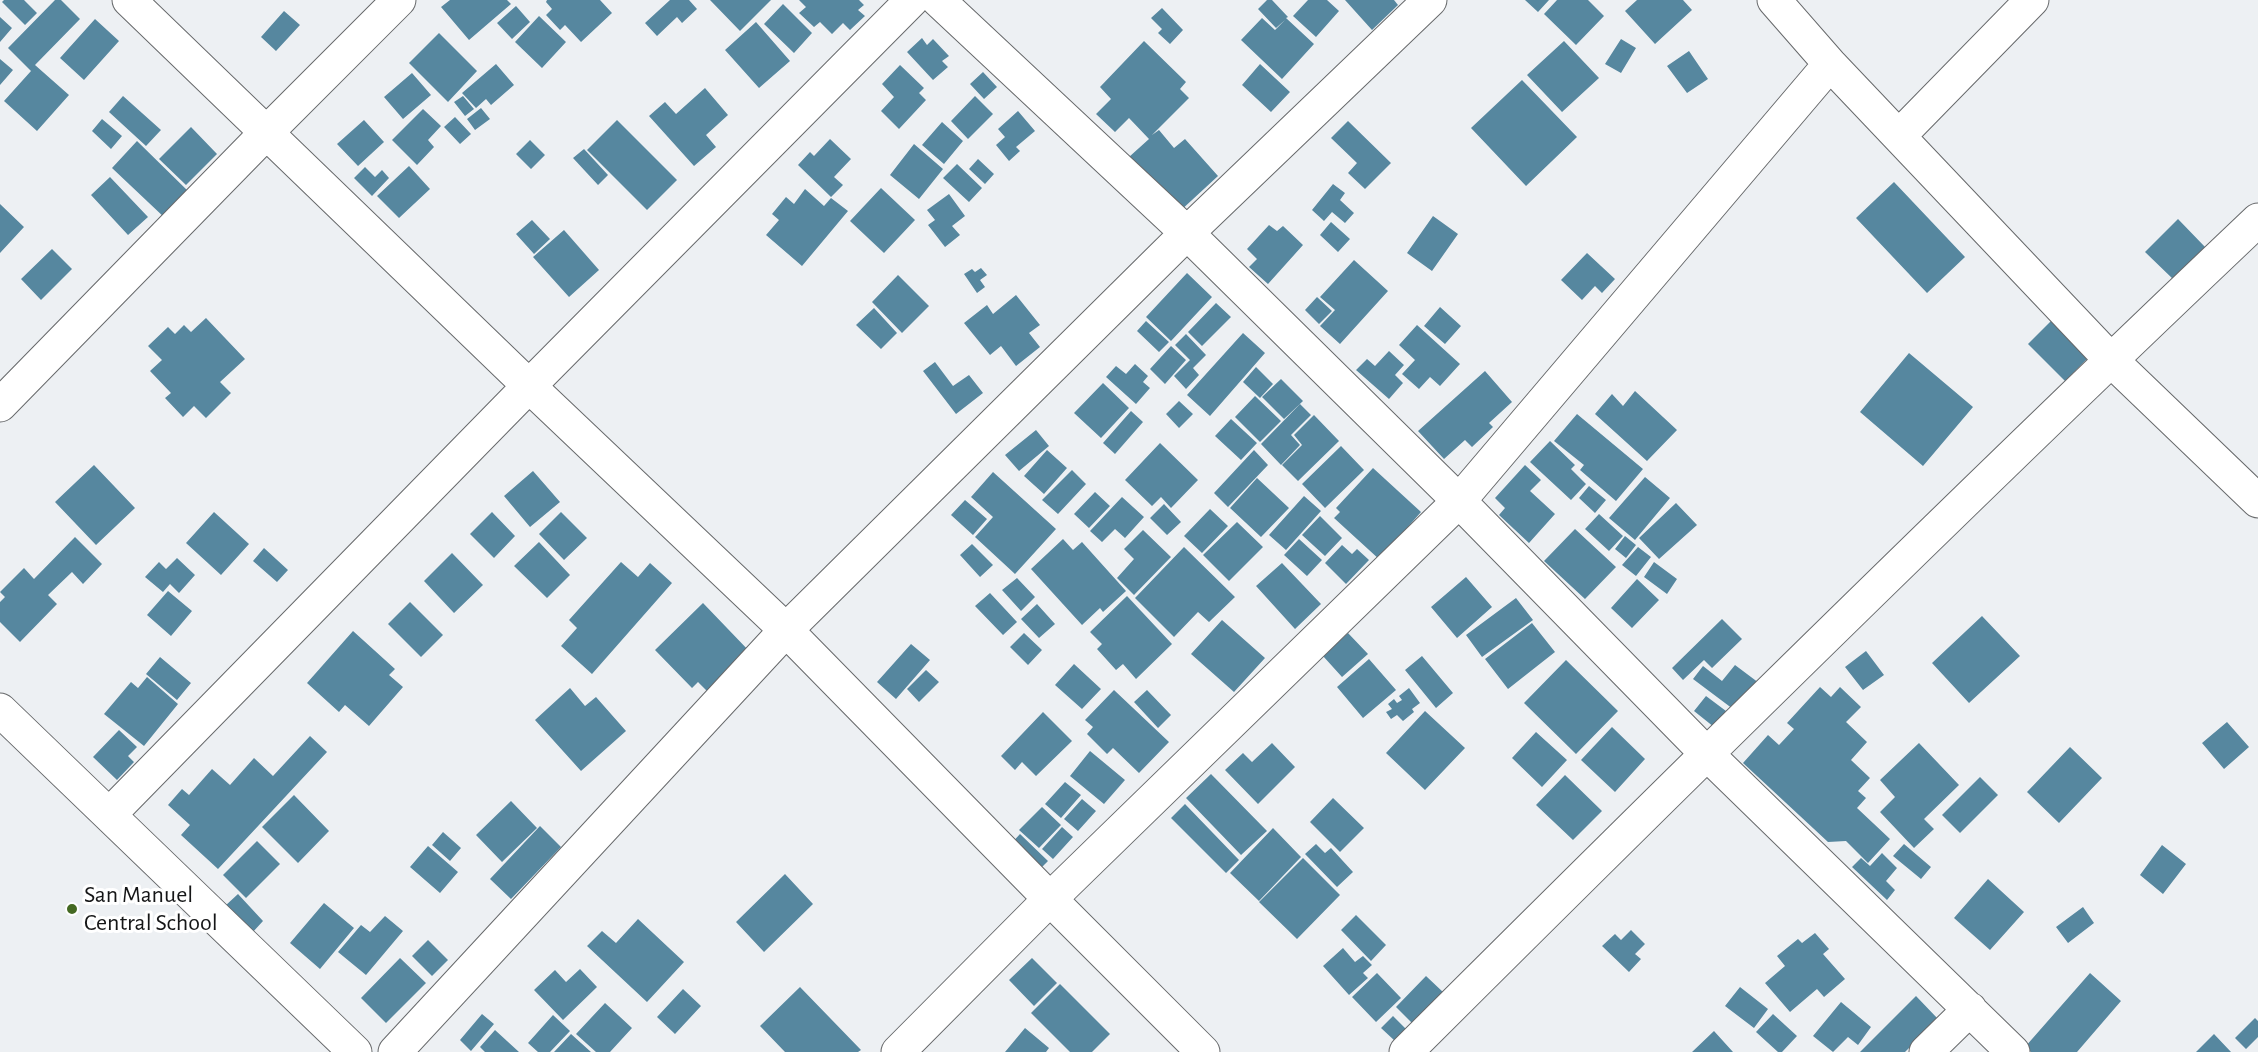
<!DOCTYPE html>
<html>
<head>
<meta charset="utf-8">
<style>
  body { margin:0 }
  canvas { display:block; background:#edf0f3 }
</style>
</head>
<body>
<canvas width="2258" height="1052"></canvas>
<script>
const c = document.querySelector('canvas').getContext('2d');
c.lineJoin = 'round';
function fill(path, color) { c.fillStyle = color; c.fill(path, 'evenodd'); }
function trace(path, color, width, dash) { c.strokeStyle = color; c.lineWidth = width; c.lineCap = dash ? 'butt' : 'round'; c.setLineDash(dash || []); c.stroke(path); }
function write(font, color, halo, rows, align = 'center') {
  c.font = font + ' "Alegreya Sans",sans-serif'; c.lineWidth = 6; c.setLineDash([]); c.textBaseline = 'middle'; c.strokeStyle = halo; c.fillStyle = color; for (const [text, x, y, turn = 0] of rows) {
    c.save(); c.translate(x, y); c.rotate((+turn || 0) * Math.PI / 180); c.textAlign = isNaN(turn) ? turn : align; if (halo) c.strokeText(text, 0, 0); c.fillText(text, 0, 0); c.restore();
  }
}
const building = new Path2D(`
  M4,0H24L37,13L25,25L2,2Z
  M55,0H61L80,19L35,65L69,95L37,131L4,101L31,71L8,48Z
  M450,0H507L511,4L469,40L441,7Z
  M547,0H600L612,13L581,42L565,25L560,30L546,15L552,9L546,2Z
  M670,0H689L697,9L682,23L677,17L657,36L645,23Z
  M710,0H771L740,31Z
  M799,0H859L864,5L858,10L865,16L850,30L843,23L832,34L820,22L814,27L799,13L806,7Z
  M1267,0H1272L1288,17L1286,18L1314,44L1282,79L1241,40L1262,18L1275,30L1285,20L1276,28L1258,9Z
  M1308,0H1327L1339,11L1316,37L1293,16Z
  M1345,0H1394L1398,5L1372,30Z
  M1525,0H1549L1538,12Z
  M1557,0H1588L1604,16L1576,45L1544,14Z
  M1637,0H1683L1692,10L1655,44L1625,11Z
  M783,4L812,33L794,53L764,24Z
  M516,6L530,22L512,39L497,23Z
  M1162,8L1183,30L1170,44L1158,33L1162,29L1151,18Z
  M284,11L300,25L276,51L261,37Z
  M539,16L566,42L542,68L515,42Z
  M0,17L12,28L0,42Z
  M95,19L119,41L84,80L60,58Z
  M756,22L790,61L759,88L725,50Z
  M439,33L477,71L448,102L409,63Z
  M922,38L927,45L933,39L949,56L942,61L948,67L933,80L907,52Z
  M1621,39L1636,48L1621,73L1605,64Z
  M1144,41L1186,82L1180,89L1189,98L1152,135L1159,130L1174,148L1185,139L1218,176L1179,212L1129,157L1149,139L1129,118L1115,132L1096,114L1111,99L1100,87Z
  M1564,41L1599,78L1562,112L1527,75Z
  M1689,51L1708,79L1687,93L1667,66Z
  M0,59L13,70L0,85Z
  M496,64L514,85L491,105L486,99L476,108L462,93Z
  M1260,64L1290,92L1271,112L1242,85Z
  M900,65L924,88L919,93L926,100L899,129L881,111L894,97L882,84Z
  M983,72L997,87L984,99L970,84Z
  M412,73L431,95L403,119L384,97Z
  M1522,80L1577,137L1526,186L1471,128Z
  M705,88L728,115L706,135L716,147L694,166L649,116L665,102L676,114Z
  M123,96L161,130L146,146L109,112Z
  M463,96L474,109L465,116L454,102Z
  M975,96L993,114L968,139L951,121Z
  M481,108L490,119L475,130L467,119Z
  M423,109L441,126L428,140L434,147L417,165L392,140Z
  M1018,111L1035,131L1016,147L1020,151L1009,161L996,145L1005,137L998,129Z
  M455,117L471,134L460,144L444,127Z
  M102,119L122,136L111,149L92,131Z
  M364,120L384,142L358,166L337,144Z
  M617,120L677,180L647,210L587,150Z
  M1348,121L1391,163L1365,189L1348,173L1357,163L1331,138Z
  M942,122L963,141L944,164L922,145Z
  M191,127L217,154L186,185L159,159Z
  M830,139L851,159L834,177L843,185L831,197L798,165L810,152L814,156Z
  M530,140L545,155L531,169L516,154Z
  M137,141L190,193L166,219L112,168Z
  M914,144L943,169L919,199L890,175Z
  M584,149L608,175L598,185L573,158Z
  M978,159L994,174L985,184L969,169Z
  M957,164L982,188L969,202L943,178Z
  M409,166L430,189L399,218L377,196Z
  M365,167L375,177L382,170L389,178L372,196L354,178Z
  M110,177L148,217L128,235L91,195Z
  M1894,182L1965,257L1927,293L1856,218Z
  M1333,184L1345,193L1340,200L1354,213L1345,223L1332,212L1324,221L1312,210Z
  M881,188L915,220L884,253L850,221Z
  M805,189L824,206L831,198L848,211L802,266L766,235L779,220L772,214L786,197L794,204Z
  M949,194L965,216L952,226L960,235L945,247L928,225L935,220L927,210Z
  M0,204L24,227L0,253Z
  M1433,216L1458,234L1432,271L1407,253Z
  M2178,219L2206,248L2174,280L2145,252Z
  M532,220L550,239L534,254L516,234Z
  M1331,222L1350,239L1338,252L1320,235Z
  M1269,225L1277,231L1283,226L1303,245L1268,284L1249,267L1257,259L1247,249Z
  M564,230L599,270L569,297L533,257Z
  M52,249L72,269L41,300L21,279Z
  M1587,253L1615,279L1602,293L1595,286L1582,300L1561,280Z
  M1354,260L1388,291L1340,344L1320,326L1335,310L1320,297Z
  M981,268L987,275L980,280L985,287L977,293L964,274L972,269L975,272Z
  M1187,273L1212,297L1171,341L1146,317Z
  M898,275L929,306L902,333L872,302Z
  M1016,295L1040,325L1029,333L1040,347L1016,366L1001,346L990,355L964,323L987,305L993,314Z
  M1317,297L1332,311L1319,324L1305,310Z
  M1216,303L1231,317L1202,346L1188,332Z
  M1440,307L1461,326L1445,344L1424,326Z
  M874,308L897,333L881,349L856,325Z
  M206,318L245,359L220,382L231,393L206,418L194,406L183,417L165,398L171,393L150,371L162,360L148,346L168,327L175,334L184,325L191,332Z
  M2054,318L2091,355L2065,381L2028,344Z
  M1146,321L1169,342L1159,352L1137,331Z
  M1417,325L1460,364L1440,386L1430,377L1419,389L1402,374L1415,360L1399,345Z
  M1243,333L1265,353L1210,416L1187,395Z
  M1186,334L1206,355L1193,368L1199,375L1186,389L1174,376L1190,360L1175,345Z
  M1171,346L1186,360L1165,384L1150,369Z
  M1389,351L1404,365L1395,375L1403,383L1389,399L1356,370L1367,359L1375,366Z
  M1909,353L1973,407L1923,466L1860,412Z
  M935,362L953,386L969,375L983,393L956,414L923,371Z
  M1135,364L1148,376L1143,382L1150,388L1136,404L1106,377L1116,366L1126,374Z
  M1256,367L1273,384L1260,398L1243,382Z
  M1485,371L1512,402L1489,423L1493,427L1472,447L1465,440L1444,459L1418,431Z
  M1281,379L1303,401L1284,419L1262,397Z
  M1103,383L1129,408L1101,438L1074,413Z
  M1635,391L1677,430L1647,461L1595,414L1612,394L1623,406Z
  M1255,396L1281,421L1260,442L1235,417Z
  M1179,401L1193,414L1179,428L1166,414Z
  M1300,404L1311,415L1291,435L1300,445L1281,465L1261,444Z
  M1131,411L1143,422L1115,454L1103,443Z
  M1577,414L1643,469L1616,501L1580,470L1584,465L1554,441Z
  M1314,415L1339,441L1298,481L1282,465L1302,445L1294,435Z
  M1231,419L1257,443L1241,460L1215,436Z
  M1036,430L1049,446L1019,471L1005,455Z
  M1550,441L1575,465L1571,469L1586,484L1571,500L1530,462Z
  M1160,443L1198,480L1171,508L1161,497L1152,506L1125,480Z
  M1341,446L1364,470L1325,508L1302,484Z
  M1047,450L1067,468L1044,494L1024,476Z
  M1254,450L1268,465L1228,507L1214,493Z
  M94,465L135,508L96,545L55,502Z
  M1525,465L1541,480L1530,491L1555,514L1529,543L1499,515L1505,508L1495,498Z
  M1373,468L1421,512L1407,528L1413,533L1380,560L1334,518L1340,512L1336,508Z
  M1072,470L1086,484L1058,514L1042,500Z
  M533,471L560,502L530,527L504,496Z
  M993,472L1056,529L1015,574L975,537L993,517L971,497Z
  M1645,477L1670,498L1635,540L1609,518Z
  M1257,478L1289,508L1261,537L1230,508Z
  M1589,486L1606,500L1595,513L1579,498Z
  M1095,492L1110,506L1089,528L1074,514Z
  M1304,496L1321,511L1286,550L1269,535Z
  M1122,497L1144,517L1125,538L1115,529L1102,542L1090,531Z
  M965,500L987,519L973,535L951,515Z
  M1676,503L1697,525L1659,559L1639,538Z
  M1164,504L1181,522L1167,535L1150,518Z
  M1210,509L1228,526L1202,553L1184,536Z
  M214,512L249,544L221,575L186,543Z
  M492,512L515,536L494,558L470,534Z
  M561,512L587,538L564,560L539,534Z
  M1599,514L1623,536L1609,551L1585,529Z
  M1320,516L1342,538L1325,556L1302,535Z
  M1237,522L1263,547L1229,581L1203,555Z
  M1575,529L1616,567L1585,599L1544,561Z
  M1143,530L1171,557L1134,595L1117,578L1134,559L1124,549Z
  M1625,536L1636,545L1626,558L1615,549Z
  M75,537L102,564L83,584L72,572L48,595L57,604L20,642L0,622V602L5,597L0,592L24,568L34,579Z
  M1063,539L1073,550L1082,542L1126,591L1103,612L1100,608L1082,625L1031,569Z
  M1299,539L1322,560L1307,576L1284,555Z
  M539,542L570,575L547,598L514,566Z
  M972,544L993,565L980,577L960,555Z
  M1342,545L1352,554L1357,549L1369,560L1346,584L1325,563Z
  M1184,547L1235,597L1209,622L1198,612L1174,637L1135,598Z
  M1638,547L1651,557L1636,576L1622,565Z
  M264,548L288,570L277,582L253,561Z
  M452,553L483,585L454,613L424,581Z
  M177,558L195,575L179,593L170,584L163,592L145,577L159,562L166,569Z
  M621,562L638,577L650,563L672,583L592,674L561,646L577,628L569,620Z
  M1654,562L1677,579L1667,594L1644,577Z
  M1282,563L1321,604L1295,629L1256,586Z
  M1466,577L1492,607L1457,638L1431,607Z
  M1017,578L1035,597L1021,611L1002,590Z
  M1637,579L1659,600L1632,628L1611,608Z
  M168,591L192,611L171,636L147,615Z
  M990,593L1017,622L1003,635L975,606Z
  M1127,596L1172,644L1136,679L1123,664L1116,670L1097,649L1102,644L1090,632Z
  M1516,598L1533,620L1482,657L1466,635Z
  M410,602L443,635L421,657L388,624Z
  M703,603L751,653L709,693L698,682L692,688L655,650Z
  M1037,604L1055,624L1039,638L1021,619Z
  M1982,616L2020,656L1969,703L1932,663Z
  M1722,619L1742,639L1712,668L1704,660L1683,680L1672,668Z
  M1222,620L1265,658L1234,692L1191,654Z
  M1532,623L1555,652L1508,689L1485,659Z
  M353,631L395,669L389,675L403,687L369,726L345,705L339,712L307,683Z
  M1024,633L1042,650L1028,665L1010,647Z
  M1348,633L1368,654L1342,677L1323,656Z
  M911,644L930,660L896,699L877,682Z
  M1866,651L1884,675L1863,690L1845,667Z
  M1422,656L1453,693L1436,708L1405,670Z
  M160,657L191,683L177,700L146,674Z
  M1369,659L1396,690L1363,718L1337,687Z
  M1566,660L1618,711L1576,754L1524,703Z
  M1074,664L1101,689L1082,709L1055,685Z
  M1735,665L1759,683L1737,712L1693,679L1703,666L1722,681Z
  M926,670L939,682L919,702L907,689Z
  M147,677L178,704L144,746L104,714L131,682L138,688Z
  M1820,687L1831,697L1840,687L1861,707L1846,722L1867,742L1851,760L1870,778L1858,791L1866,798L1857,808L1890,839L1868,863L1846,841L1828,842L1743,763L1768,735L1779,745L1794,729L1787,723Z
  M570,688L585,706L596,697L626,731L581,771L535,720Z
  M1409,688L1420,703L1412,709L1414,712L1403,721L1397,715L1391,719L1386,712L1392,709L1388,704L1394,699L1397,703L1402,700L1399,696Z
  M1114,690L1169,742L1139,773L1113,748L1107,754L1087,734L1093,727L1085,720Z
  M1147,690L1171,715L1158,728L1134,702Z
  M1706,696L1726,711L1714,727L1694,711Z
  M1425,711L1465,748L1425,790L1386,753Z
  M1043,712L1072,741L1036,776L1022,762L1015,770L1001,756Z
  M2227,722L2249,747L2224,769L2202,743Z
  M1612,727L1645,759L1615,792L1581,760Z
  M119,730L137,747L128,756L134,762L117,780L93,757Z
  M1536,732L1567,760L1542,787L1512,758Z
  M310,736L327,752L218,869L181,835L190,825L168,805L182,789L189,795L212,769L230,785L254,758L273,776Z
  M1272,743L1295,767L1258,804L1225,770L1243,753L1252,762Z
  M1919,743L1959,785L1924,819L1934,829L1914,848L1880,812L1895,797L1880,780Z
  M2070,747L2102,778L2059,823L2027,792Z
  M1090,751L1125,780L1104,804L1070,776Z
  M1211,774L1267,831L1241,855L1186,798Z
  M1565,775L1602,811L1573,840L1536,805Z
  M1980,777L1998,795L1960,833L1942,815Z
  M1065,782L1081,795L1061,818L1045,804Z
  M294,795L329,831L298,863L262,827Z
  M1333,798L1364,828L1340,852L1310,822Z
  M1082,799L1096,811L1078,831L1064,819Z
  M511,801L537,828L502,862L476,835Z
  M1185,804L1239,860L1226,873L1171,818Z
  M1042,807L1061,825L1039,848L1019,830Z
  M540,826L561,847L511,899L490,879Z
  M1062,827L1073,837L1053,859L1042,849Z
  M1273,828L1301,857L1259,901L1230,873Z
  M443,832L461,848L450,861L432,845Z
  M1020,834L1048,861L1036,873L1008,847Z
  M257,841L280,864L246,898L223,875Z
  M1316,844L1325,853L1331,848L1353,872L1337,887L1305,854Z
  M1904,844L1931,867L1921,879L1893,856Z
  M2162,845L2186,864L2163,894L2140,875Z
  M428,846L458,872L440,893L410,867Z
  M1882,853L1897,868L1886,881L1895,890L1887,900L1852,867L1861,858L1870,866Z
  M1303,858L1340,895L1297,939L1259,902Z
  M785,874L813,904L764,952L736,922Z
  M1988,879L2024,912L1990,950L1954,918Z
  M238,894L263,921L252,933L225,906Z
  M324,903L354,928L320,969L290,943Z
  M2083,907L2094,923L2068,943L2056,927Z
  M1356,915L1386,945L1371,961L1341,930Z
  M385,916L403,931L366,975L338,952L361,925L370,932Z
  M638,919L684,962L647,1002L587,946L602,931L616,943Z
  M1631,930L1645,944L1635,954L1641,959L1629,972L1602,946L1615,934L1621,940Z
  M1815,933L1829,949L1823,954L1845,979L1824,997L1817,989L1790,1012L1765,983L1785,966L1777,956L1798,939L1802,943Z
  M428,940L448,960L432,976L412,956Z
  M1343,948L1355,962L1363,956L1372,965L1363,973L1368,978L1349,995L1323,966Z
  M400,958L426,983L386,1023L361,998Z
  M1032,958L1057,983L1034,1006L1009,980Z
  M580,969L597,987L563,1020L534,990L555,970L566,982Z
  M1377,973L1401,998L1376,1022L1352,997Z
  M2090,973L2121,1001L2077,1052H2031L2025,1047Z
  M1426,976L1444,993L1414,1025L1396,1007Z
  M1060,984L1110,1034L1092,1052H1070L1031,1013Z
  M800,987L861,1050L858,1052H785L760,1026Z
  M1740,987L1768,1009L1754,1028L1725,1006Z
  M683,989L701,1006L675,1034L657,1017Z
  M1916,996L1938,1019L1905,1052H1860Z
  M1841,1002L1871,1027L1858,1045L1848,1037L1833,1052L1813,1036Z
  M605,1003L632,1028L610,1052H596L576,1034Z
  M482,1014L494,1024L471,1051L460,1040Z
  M1773,1014L1797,1036L1782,1052H1778L1756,1032Z
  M553,1015L570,1031L550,1052H538L528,1043Z
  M1393,1016L1406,1029L1395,1041L1381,1028Z
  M2255,1018L2258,1021V1037L2246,1049L2235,1038Z
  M1025,1028L1049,1048L1046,1052H1005Z
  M495,1030L519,1052H485L480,1047Z
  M1714,1031L1733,1052H1692Z
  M571,1034L591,1052H554Z
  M2214,1034L2231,1052H2196Z`);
const minor = new Path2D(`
  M129,0L529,386L786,630L1050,899L1203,1052
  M938,0L1187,233L1459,501L1706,753L2013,1052
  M1774,0L1830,64L2110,359L2258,501
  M1899,136L2032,0
  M0,405L266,133L399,0
  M0,710L355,1052
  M109,815L529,386L912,0
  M395,1052L786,630L1187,233L1430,0
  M898,1052L1050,899L1459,501L1830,64
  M1406,1052C1687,772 1970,493 2258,220
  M1926,1052L1970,1009`);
const markers = [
  [72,909,6,"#446922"]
];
const poiNames = [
  ["San Manuel",84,895],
  ["Central School",84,923]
];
fill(building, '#56879f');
trace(minor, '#67696b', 35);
trace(minor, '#fff', 33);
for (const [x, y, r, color] of markers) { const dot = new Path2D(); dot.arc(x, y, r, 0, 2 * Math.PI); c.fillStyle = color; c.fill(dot); trace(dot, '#fff', 2); }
write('24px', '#151617', '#fff', poiNames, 'left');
</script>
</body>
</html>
